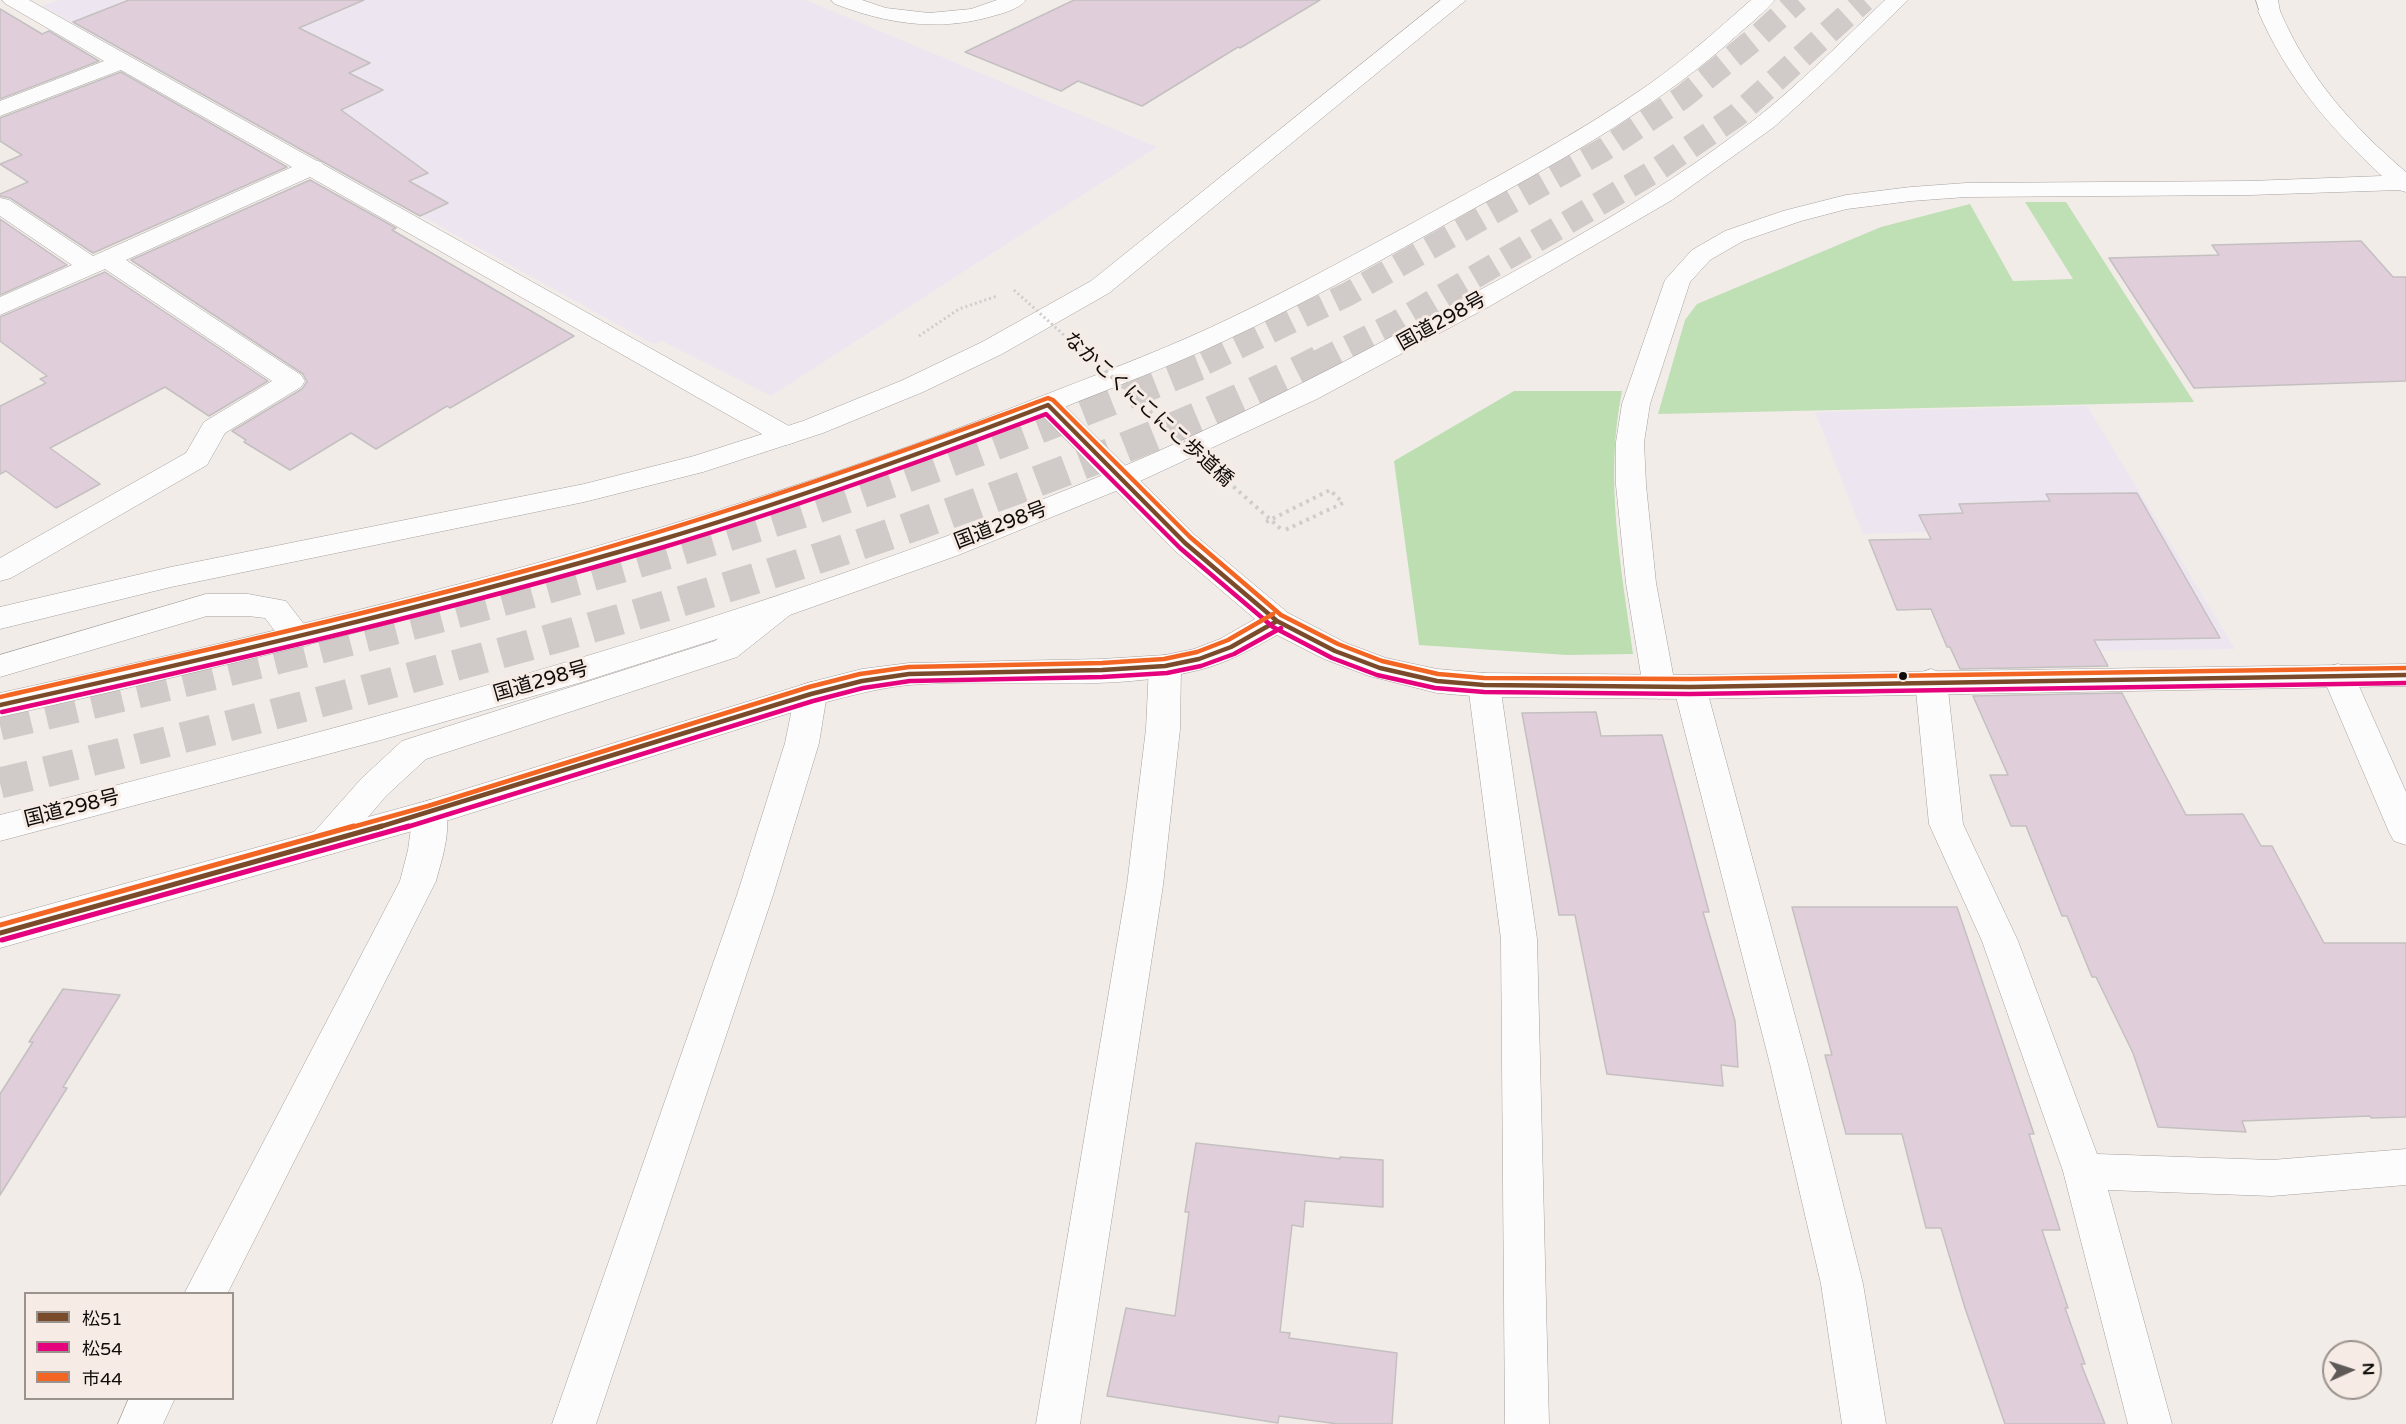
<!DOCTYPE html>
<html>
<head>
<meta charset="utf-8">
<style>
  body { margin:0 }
  #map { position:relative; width:2406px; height:1424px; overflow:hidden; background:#f2ece9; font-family:"Varela Round","Noto Sans JP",sans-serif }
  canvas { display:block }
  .legend { position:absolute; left:24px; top:1292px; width:210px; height:108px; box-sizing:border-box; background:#f6ebe5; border:2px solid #9a928d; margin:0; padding:8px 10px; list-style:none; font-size:18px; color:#0f0c0a }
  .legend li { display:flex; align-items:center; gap:12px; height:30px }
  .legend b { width:30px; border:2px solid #9a928d }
  .north { position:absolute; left:2322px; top:1340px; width:60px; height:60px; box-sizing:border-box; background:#f6ebe5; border:2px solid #9a928d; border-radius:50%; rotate:87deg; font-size:16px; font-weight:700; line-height:24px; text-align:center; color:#0f0c0a }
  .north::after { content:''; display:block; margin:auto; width:21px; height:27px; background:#5e5a58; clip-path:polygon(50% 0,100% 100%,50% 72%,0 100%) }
</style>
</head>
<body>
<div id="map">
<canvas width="2406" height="1424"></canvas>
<ul class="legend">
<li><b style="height:8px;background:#7a4b2a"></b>松51</li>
<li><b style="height:8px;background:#e5007d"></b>松54</li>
<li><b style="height:8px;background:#f26522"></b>市44</li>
</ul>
<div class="north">N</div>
</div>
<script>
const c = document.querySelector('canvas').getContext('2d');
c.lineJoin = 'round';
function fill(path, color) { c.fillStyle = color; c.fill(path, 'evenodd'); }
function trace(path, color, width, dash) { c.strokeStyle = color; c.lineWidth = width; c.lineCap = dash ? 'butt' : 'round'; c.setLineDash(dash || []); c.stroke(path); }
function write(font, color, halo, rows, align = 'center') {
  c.font = font + ' "Varela Round","Noto Sans JP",sans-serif'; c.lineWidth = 6; c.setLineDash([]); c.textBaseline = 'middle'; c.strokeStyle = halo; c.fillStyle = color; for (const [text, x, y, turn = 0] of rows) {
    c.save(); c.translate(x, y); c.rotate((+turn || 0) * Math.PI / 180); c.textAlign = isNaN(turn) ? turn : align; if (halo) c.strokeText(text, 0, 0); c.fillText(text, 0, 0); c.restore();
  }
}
const education = new Path2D(`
  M58,0H806L1157,147L771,396L662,341L653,344L42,6Z
  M2087,406L2235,649L2020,652L1963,531L1863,534L1815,412Z`);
const green = new Path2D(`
  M2025,202H2066L2194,402L1658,414L1685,320L1697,304L1881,227L1970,204L2013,281L2073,279Z`);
const forest = new Path2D(`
  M1514,391H1622C1604,480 1621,565 1633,654L1567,655L1419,645L1394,461Z`);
const building = new Path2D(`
  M129,0H364L299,28L370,63L349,73L383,90L341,110L428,173L409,181L448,203L420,216L73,22Z
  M1074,0H1320L1240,48L1238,47L1142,106L1078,81L1061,91L965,52Z
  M0,9L42,34L49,31L99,61L0,99Z
  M121,72L287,167L93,253L10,198L0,196V194L28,182L0,164L22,155L0,141V118Z
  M310,180L396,228L392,230L574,336L450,408L447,406L376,449L351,433L290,470L244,442L246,440L232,431L302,389L307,382L303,374L131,260Z
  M0,219L67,265L0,295Z
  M2361,241L2393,277H2406V381L2194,388L2109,258L2219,255L2212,245Z
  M105,272L268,381L209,416L165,387L50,448L100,484L56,508L6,471L0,474V406L46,383L40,379L47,376L0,341V317Z
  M2137,493L2220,638L2094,640L2108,666L1960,669L1950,647H1947L1931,609L1897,610L1869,540L1931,539L1919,515L1963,513L1959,504L2050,501L2046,494Z
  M2122,693L2186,815L2243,814L2261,846H2272L2324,943H2406V1117L2371,1118L2370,1116L2242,1121L2246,1132L2158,1127L2133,1053L2096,977H2092L2067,916H2062L2026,826H2011L1990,775H2008L1973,696Z
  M1596,712L1601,736L1662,735L1709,912H1703L1735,1021L1738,1067L1721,1065L1723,1086L1607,1074L1575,915H1559L1522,713Z
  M1792,907H1957L2034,1134H2029L2060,1230H2042L2068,1308H2065L2085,1364H2081L2105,1424H2005L1965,1308L1941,1228H1926L1902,1134H1846L1825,1055H1832Z
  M63,989L120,995L63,1087L67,1088L0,1195V1094L33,1042H29Z
  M1196,1143L1340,1159V1157L1383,1160V1207L1305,1201L1303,1227L1292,1225L1280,1332L1290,1333L1289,1338L1397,1353L1392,1424H1338L1279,1416L1278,1423L1107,1396L1126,1308L1175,1316L1189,1212H1185Z`);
const highwayTunnelFar1 = new Path2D(`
  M1205,363L1348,294L1603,150L1683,97L1756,38L1798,0
  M1316,363L1396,323L1655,171L1737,115L1864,0`);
const highwayTunnel = new Path2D(`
  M0,725C268,663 536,597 798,514C937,469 1073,416 1209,361
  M0,783C149,747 297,709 446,668C605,625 763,579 919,524C1055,476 1190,426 1319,361`);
const pathFar1 = new Path2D(`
  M919,336L959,309L997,296`);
const path = new Path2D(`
  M1266,522L1330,490L1343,503L1283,531`);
const street = new Path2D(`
  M2,0H29L315,160L321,162L324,165L796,430L800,436L796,442L786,445L776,442L310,177L126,260L301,375L305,381L301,387L225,433L207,465L11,578L0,581V558L186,453L204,422L272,381L105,269L0,315V297L72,265L0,216V198L9,200L93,256L292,167L121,70L0,116V101L104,61L6,4Z
  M2269,5L2277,6L2280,11C2309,78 2351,125 2406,172V192L2399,190L2250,195L1966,197L1911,201L1847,209L1801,221L1743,241L1710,260L1690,282L1650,404L1644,442L1646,485L1656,583L1675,685L1678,679L1690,675L1702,679L1706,687L1808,1064L1863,1284L1886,1424H1842L1821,1284L1770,1064L1674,689L1671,695L1659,699L1647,695L1643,687L1626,583L1616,485V442L1622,404L1665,280L1692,250L1725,231L1783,211L1846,195L1911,187L1966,183L2250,181L2382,176C2329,127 2287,78 2258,11L2261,6Z
  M206,594H248L286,601L314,637L309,645C285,652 279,635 265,618L248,616H207L0,677V655Z
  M779,596L790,599L795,607L790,615L737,657L426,759L386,796L338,852L326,855L314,852L308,842L314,832L362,778L402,741L715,641L768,599Z
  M1165,655L1176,658L1181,666L1180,729L1163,885L1080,1424H1036L1127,885L1146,729L1149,666L1154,658Z
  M2338,664L2349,667L2354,675L2406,792V845L2394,841L2389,832L2322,675L2327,667Z
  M1931,669L1942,673L1947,681L1963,824L2018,941L2097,1154L2272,1160L2406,1149V1185L2272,1196L2108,1190L2172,1424H2128L2063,1171L1982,941L1929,824L1915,681L1920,673Z
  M1484,673L1496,677L1500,685L1537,939L1549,1424H1505L1501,939L1468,685L1472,677Z
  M811,682L823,686L827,694L819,743L773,895L596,1424H552L737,895L785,743L795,694L799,686Z
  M430,800L442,804C454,825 442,858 436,881L227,1294H184L400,881L408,850L413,813L418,804Z
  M129,1398H175L163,1424H118Z`);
const secondary = new Path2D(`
  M831,0H862L886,8L929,13L971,9L997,0H1026C1019,9 1004,13 993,16C939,32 887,24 835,4Z
  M1441,0H1466L1109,293L1002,354L923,392L823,433L703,472L584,502L171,587L0,629V607L171,567L584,484L694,456L803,421L903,380L982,342L1091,281Z
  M2256,0H2278L2280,11L2277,16L2269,17L2261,16Z
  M1048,397L1058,399L1196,536L1288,613L1346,643L1386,658L1437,669L1484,673L1690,675L2406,664V686L1690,699L1484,697L1437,693L1369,676L1324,659L1277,635C1252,649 1227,663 1199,670C1105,694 1004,677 909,685C877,688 846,697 815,705L430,826L0,948V918L430,800L811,682L862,669L909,663L1102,659L1165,655L1194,649L1220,639L1255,619L1174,550L1038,411L1034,405L1038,399Z`);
const highway = new Path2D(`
  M1751,0H1775C1760,17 1741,31 1725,46C1646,114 1555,164 1464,214C1385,258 1306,303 1224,341C1171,366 1116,386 1062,408C719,546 361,636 0,717V693C352,616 701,531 1037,398C1093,376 1150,355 1205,330C1275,298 1342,261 1409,225C1490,180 1572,138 1648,85C1685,59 1718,29 1751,0Z
  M1885,0H1908L1824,82L1774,127L1672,200L1490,306L1317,399L1138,482L956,556L770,622L582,682L381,740L0,841V815C378,719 755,620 1115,470C1214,428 1311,380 1406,329C1525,266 1648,203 1754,120C1801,83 1842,41 1885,0Z`);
const pathBridgeFar1 = new Path2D(`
  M1014,290L1095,363`);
const pathBridge = new Path2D(`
  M1094,361L1283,531`);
const bus1Far1 = new Path2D(`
  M0,705C221,656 442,604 660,540C791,501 920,454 1048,405L1185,543L1277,621L1335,651L1380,668L1437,681L1484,685L1690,687L2406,675
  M376,828L811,694L862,681L909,674L1102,670L1165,666L1199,659L1231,647L1277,621`);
const bus1 = new Path2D(`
  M0,933L382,826`);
const bus2Far1 = new Path2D(`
  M2,712C224,663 446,612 664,547C793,508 920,462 1046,414L1180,548L1273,627L1332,658L1377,675L1435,688L1484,692L1690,694L2406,683
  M404,828L813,701L863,688L910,681L1102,677L1167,673L1201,666L1234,654L1281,628`);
const bus2 = new Path2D(`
  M2,940L409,826`);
const bus3Far1 = new Path2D(`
  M0,697C176,657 353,618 528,570C704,522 877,462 1048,398L1053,400L1190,537L1281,615L1338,644L1382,661L1438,674L1484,678L1690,679L2406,668
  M349,828L428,806L809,687L860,674L909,667L1102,663L1164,659L1197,652L1228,640L1273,614`);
const bus3 = new Path2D(`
  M0,925L354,826`);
const markers = [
  [1903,676,5,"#0f0c0a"]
];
const streetNames = [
  ["国道298号",1442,322,-29],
  ["なかこくにこにこ歩道橋",1148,410,42],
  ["国道298号",1001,526,-21],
  ["国道298号",541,682,-16],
  ["国道298号",72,809,-14]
];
fill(education, '#ede5ef');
fill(green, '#bfdfb5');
fill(forest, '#bcdeb1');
fill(building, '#e0cfdb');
trace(building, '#c4c0c0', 1.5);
trace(highwayTunnelFar1, '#d0cac8', 24, [24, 12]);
trace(highwayTunnel, '#d0cac8', 31, [31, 16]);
trace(street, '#a5a19e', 1);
trace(secondary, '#a5a19e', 1);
trace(highway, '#a5a19e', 1);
trace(pathFar1, '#cfcdcc', 3, [2, 3]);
trace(path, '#cfcdcc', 4, [3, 4.5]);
fill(street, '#fdfcfc');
fill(secondary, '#fdfcfc');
fill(highway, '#fdfcfc');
trace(pathBridgeFar1, '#cfcdcc', 3, [2, 3]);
trace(pathBridge, '#cfcdcc', 4, [3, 4.5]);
trace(bus1Far1, '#7a4b2a', 4.5);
trace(bus1, '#7a4b2a', 5);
trace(bus2Far1, '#e5007d', 4.5);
trace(bus2, '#e5007d', 5);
trace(bus3Far1, '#f26522', 4.5);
trace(bus3, '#f26522', 5);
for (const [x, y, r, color] of markers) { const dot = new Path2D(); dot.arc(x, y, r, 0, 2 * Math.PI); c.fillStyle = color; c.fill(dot); trace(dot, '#f6ebe5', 2); }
write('20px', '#0f0c0a', '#f6ebe5', streetNames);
</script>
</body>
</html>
